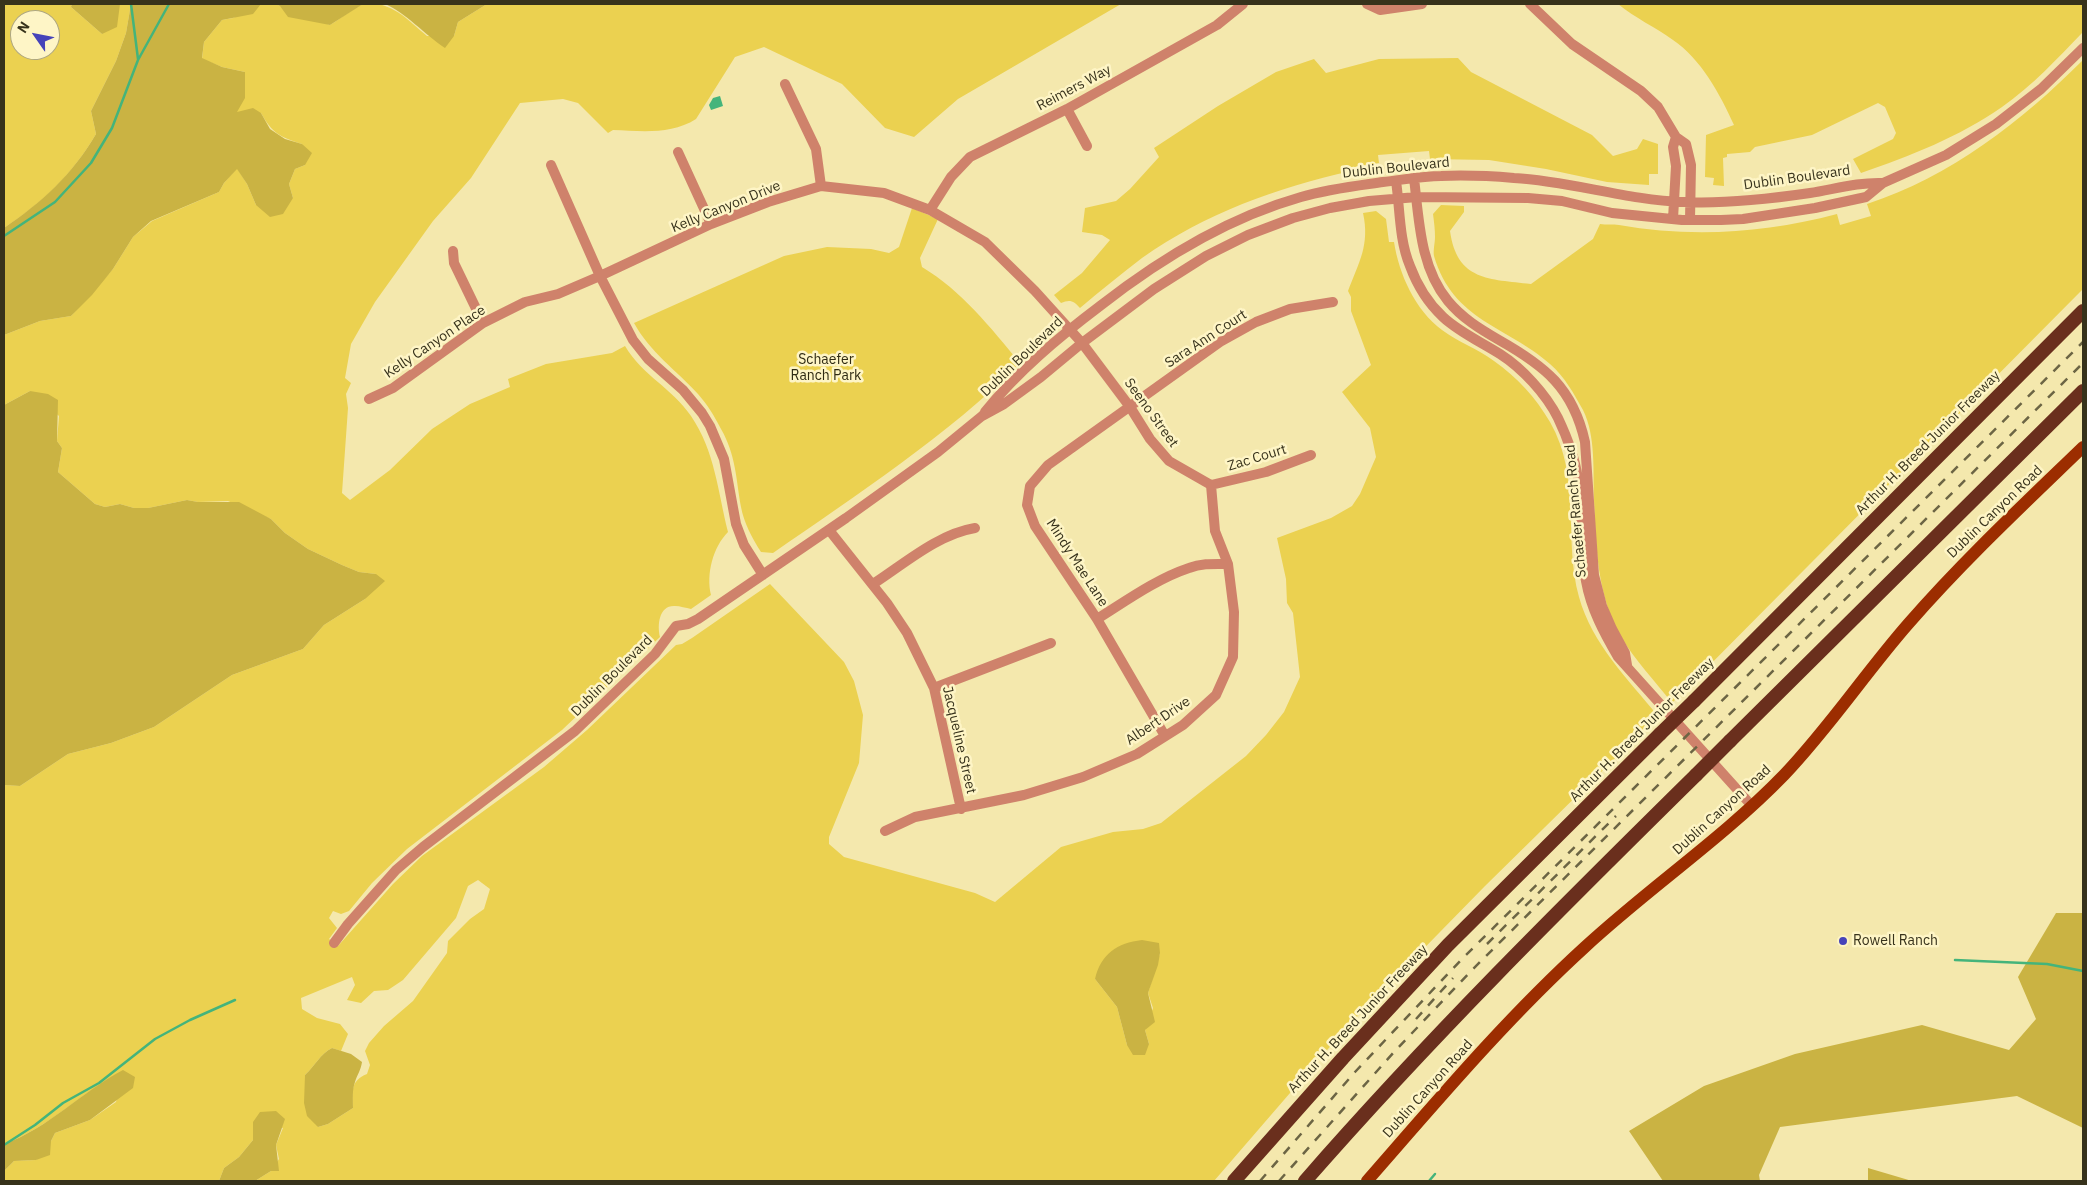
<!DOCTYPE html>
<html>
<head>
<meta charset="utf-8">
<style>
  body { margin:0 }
  #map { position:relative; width:2087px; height:1185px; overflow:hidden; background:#f4e8ad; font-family:"IBM Plex Sans",sans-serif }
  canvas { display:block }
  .frame { position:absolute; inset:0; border:5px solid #37321b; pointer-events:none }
  .north { position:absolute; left:10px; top:10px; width:50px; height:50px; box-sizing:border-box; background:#fef5c6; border:1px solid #aea782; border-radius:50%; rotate:303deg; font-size:14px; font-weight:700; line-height:20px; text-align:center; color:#37321b }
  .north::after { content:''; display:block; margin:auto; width:18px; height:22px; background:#4643b9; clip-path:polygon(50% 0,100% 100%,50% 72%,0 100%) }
</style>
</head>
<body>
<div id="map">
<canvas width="2087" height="1185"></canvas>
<div class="frame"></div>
<div class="north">N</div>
</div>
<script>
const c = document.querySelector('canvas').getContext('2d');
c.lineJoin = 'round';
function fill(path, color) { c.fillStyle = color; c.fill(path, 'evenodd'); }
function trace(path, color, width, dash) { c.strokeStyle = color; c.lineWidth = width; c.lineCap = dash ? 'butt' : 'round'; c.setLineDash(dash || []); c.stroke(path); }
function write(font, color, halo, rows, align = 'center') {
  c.font = font + ' "IBM Plex Sans",sans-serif'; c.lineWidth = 5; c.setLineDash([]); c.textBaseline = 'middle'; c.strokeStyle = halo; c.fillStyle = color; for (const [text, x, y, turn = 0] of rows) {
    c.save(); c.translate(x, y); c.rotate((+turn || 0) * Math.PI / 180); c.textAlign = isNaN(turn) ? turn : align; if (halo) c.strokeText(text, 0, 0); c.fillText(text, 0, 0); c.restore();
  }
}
const green = new Path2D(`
  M4,4H72L71,7L102,34L120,4H131L126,33L116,61L91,111L96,134C72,175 43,202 4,228ZM20,20H50V50H20Z
  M261,4H275L330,25C337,21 358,5 364,4C391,0 409,21 427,36H454L458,22L487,4H1121L958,99L914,137L885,128L842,84L764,47L735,57L696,119C671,135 641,131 613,130L608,133L578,103L563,99L520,103L471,178L433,221L375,302L351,344L345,378L351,383L346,394L348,408L342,493L350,500L390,470L432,429L470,404L510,387L508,379L546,364L612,353L625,346C643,376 672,388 691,416C715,451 718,492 728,532C713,547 706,574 711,595L691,609C686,608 680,606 675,606C659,605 657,625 660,637L562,730L407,849L372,883L349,911L341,914L333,911L329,918L337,928L329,939L338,946L393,884L422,856L544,767L587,730L676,645L682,644L692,638L770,584L844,662L854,681L863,715L859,763L829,837V844L844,857L975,893L995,902L1061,847L1113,832L1143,829L1161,823L1246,756L1266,735L1284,712L1300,677L1293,613L1287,603L1286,579L1277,538L1331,518L1352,506L1360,494L1376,457L1370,428L1342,392L1371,365L1351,311V297L1348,291C1359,262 1370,245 1363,213L1376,211L1386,219L1389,242H1394C1399,274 1415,310 1442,330C1458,342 1478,349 1494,361C1517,377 1536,398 1550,422C1582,478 1563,538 1579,597C1592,644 1628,679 1658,716L1485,886L1347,1027L1214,1181H255L271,1171L279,1159L276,1145L283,1128L253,1122V1140L239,1157L224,1168L219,1181H4V1171L14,1161L36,1160L51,1141L55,1133L90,1120L116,1102L123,1071C81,1092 49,1128 4,1144V785L20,786L68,754L111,743L154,727L232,675L303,649L324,625L365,599L376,574L359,572L342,565L308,549L285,533L271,519L228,501L198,502L187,500L148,508H134L120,504L105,507L95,504L58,472L62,448L57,441L59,416L30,391L4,405V335L40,321L71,316L113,269L133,237L152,221L219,192L224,183L237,168L247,184L256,205L293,198L289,184L295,169L305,165L302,144C280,137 272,133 261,113L236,112L245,72L222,67L202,59L204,42L222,20L233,18ZM478,880L490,889L484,909L470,919L448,941L447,953L413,1001L384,1026L369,1043L365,1051L370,1065L367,1074C350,1081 352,1092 353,1108L328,1124L318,1127L305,1075C315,1066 320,1054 332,1048L341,1051L348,1034L340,1024L317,1018L302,1009L301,998L352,977L355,985L347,1000L361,1003L374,991L388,990L403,980L456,918L468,886ZM1160,953L1148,993L1153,1008L1145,1030L1149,1044L1127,1045L1117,1007L1095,979Z
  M1618,4H2083V32C2058,58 2032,86 2002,107C1959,137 1910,156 1861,173L1853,159L1893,139L1896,133L1885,107L1878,103L1812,135L1755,147L1750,152L1727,154V157L1723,158L1724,186L1713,185L1714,178L1705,177L1706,135L1734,125C1720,94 1701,59 1673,40C1655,27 1635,18 1618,4Z
  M1458,58L1471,72L1592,135L1613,156L1637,149L1643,139L1658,144V174H1649V185L1607,182L1546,169L1489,160L1430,159L1429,151L1378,155L1379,163L1358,166L1351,171C1276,188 1206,213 1142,258C1121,274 1100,291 1080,308C1074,301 1070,299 1061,303L1054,295L1082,273L1110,240L1102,235L1082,232L1085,208L1116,201L1130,189L1159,157L1154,148L1218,106L1276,72L1314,59L1326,73L1379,59Z
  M2083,60V289L1672,703C1655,681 1635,660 1621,637C1597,596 1596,546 1594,500C1593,472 1596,436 1583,410C1574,394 1565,377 1550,364C1507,326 1453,321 1434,256C1433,250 1435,243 1435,237C1435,229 1434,222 1433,214L1441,205L1464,206V212L1450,231C1457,281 1489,279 1531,284L1593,239L1600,224C1606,225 1613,224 1619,225C1692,238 1766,233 1837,214L1840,225L1871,216L1867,204C1950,177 2022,121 2083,60Z
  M912,208L938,219L920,258L922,267C962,291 990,327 1020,363C950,434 855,496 773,553L761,552C752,538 744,523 741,507C736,479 736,455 721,429C715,417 707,404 698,394C676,370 650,352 634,323L784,256L827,247L871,249L889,253L899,247Z`);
const forest = new Path2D(`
  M72,4H120L117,27L102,34L71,7Z
  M131,4H261L253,14L222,20L204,42L202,58L222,67L245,72V98L237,112L253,108L261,113L270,129L285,139L302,144L312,153L305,165L295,169L289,184L293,198L283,214L270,217L256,205L247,184L237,169L224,183L219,192L151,221L133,237L113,269L92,295L71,316L40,321L4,335V228C42,202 72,175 96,134L91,111L116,61L126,33Z
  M275,4H363L330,25L288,17L280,6Z
  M385,4H487L458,22L454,36L445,48C425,35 405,12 385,4Z
  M30,391L48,394L58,400L57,441L62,448L58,472L95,504L105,507L120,504L134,508H148L187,500L198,502H239L271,519L285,533L308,549L342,565L359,572L376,574L385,581L365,599L324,625L303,649L232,675L154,727L111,743L68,754L20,786L4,785V405Z
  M2056,913H2083V1128L2017,1096L1780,1127L1759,1175L1760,1181H1663L1629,1131L1704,1086L1795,1054L1922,1025L2009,1050L2036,1019L2018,977Z
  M1142,940L1159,943L1160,953L1158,965L1148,993L1155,1022L1145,1030L1149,1044L1145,1055H1133L1127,1045L1117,1007L1095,979C1101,954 1117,943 1142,940Z
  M332,1048L351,1054L362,1062C361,1070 357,1075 355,1082C352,1090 353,1099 353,1108L328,1124L318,1127L307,1116L304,1103L305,1075C315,1066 320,1054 332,1048Z
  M123,1070L135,1077L133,1088L90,1120L55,1133L51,1141L50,1155L36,1160L14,1161L4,1171V1144C49,1128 81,1092 123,1070Z
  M276,1111L285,1119L276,1145L279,1171H271L255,1181H219L224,1168L239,1157L253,1140V1122L260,1112Z
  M1868,1168L1912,1181H1868Z`);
const water = new Path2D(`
  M720,96L723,106L711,110L709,105L713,98Z`);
const stream = new Path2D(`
  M131,4L138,59
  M4,236L55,202L91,163L112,128L138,60L169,4
  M1955,960L2047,964L2083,971
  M4,1145L35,1125L63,1103L99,1083L155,1039L190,1020L235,1000
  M1429,1181L1435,1174`);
const minor = new Path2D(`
  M1367,4L1380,10L1422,4
  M1530,4L1572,44L1641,91L1658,107L1676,137L1686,144L1691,165L1690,220
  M785,84L816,149L821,186
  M1067,109L1087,146
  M678,152L711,224
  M551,165L600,276L633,340L648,359L683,390L702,413L710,426L724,459L736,524L744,545L763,575
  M1414,178C1419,220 1420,267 1448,301C1462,318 1480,329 1499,340C1545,366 1573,388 1585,442L1594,575L1602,606L1612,629L1625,653L1627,665
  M1396,181C1400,208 1399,240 1410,266C1417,285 1428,303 1443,317C1459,332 1481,342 1500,354C1522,368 1546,394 1558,418C1567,437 1575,458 1578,479C1583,513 1579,547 1586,581C1591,609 1604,633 1618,657L1752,806
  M930,210L951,177L970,157L1067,109L1217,25L1243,4
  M1673,219L1676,166L1673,147L1676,137
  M453,251L454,263L483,323
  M369,399L393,388L483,323L525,302L558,294L600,276L711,224L768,202L821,186L884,193L930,210L985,242L1035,291L1082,343L1130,407L1150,439L1169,461L1211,485
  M985,412C1018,371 1059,337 1100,306C1160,259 1227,218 1301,197C1328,189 1355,186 1383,182C1402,180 1422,176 1441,176C1465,175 1490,176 1514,178C1571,181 1626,200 1684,202C1726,204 1769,199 1810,193C1835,189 1858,182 1883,183
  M1211,485L1266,472L1311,455
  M829,530L887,603L907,633L934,688L961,809
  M873,584C904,564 938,534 975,528
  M1097,619C1126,601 1156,579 1189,568C1202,563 1215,564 1228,564
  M934,688L1051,643
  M1165,736L1097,619L1035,526L1027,505L1030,486L1048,465L1220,342L1256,322L1290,309L1333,302
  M885,831L915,817L1024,795L1083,777L1137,754L1183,725L1216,695L1233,657L1234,612L1228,564L1215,531L1211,485
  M334,943L348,924L396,870L423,847L575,731L655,654L676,626L688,624L698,619L846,518L938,452L982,416L1004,404L1041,377L1082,343L1154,289L1206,256L1248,235L1293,218L1330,208L1369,201L1417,197L1528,198L1562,201L1612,213L1682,220H1721L1743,219L1815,208L1866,197L1883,183L1946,155L1996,124L2041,89L2083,48`);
const major = new Path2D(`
  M1367,1181C1437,1101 1506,1019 1585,947C1650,887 1723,838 1784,775C1829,728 1866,672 1909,623C1963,561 2024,504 2083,447`);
const highway = new Path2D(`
  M1694,701L2083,311
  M1730,741L2083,391
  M1234,1181L1343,1058L1448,945L1660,734
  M1305,1181C1429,1039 1562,907 1696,775`);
const rail = new Path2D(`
  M1487,944L1616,816
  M1416,1019L1453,978
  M1260,1181L1355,1072L1462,959L2083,342
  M1279,1181L1394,1052L1473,969L2083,363`);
const highwayBridge = new Path2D(`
  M1660,734L1694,701
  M1696,775L1730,741`);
const markers = [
  [1843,941,5,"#4643b9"]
];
const streetNames = [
  ["Reimers Way",1074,88,-28],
  ["Dublin Boulevard",1396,168,-6],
  ["Dublin Boulevard",1797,178,-8],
  ["Kelly Canyon Drive",726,207,-22],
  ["Sara Ann Court",1206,339,-33],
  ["Kelly Canyon Place",435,342,-34],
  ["Dublin Boulevard",1022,357,-44],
  ["Seeno Street",1151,413,54],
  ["Arthur H. Breed Junior Freeway",1928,443,-45],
  ["Zac Court",1257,458,-17],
  ["Schaefer Ranch Road",1576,511,-95],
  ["Dublin Canyon Road",1995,512,-44],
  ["Mindy Mae Lane",1077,563,57],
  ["Dublin Boulevard",612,676,-45],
  ["Albert Drive",1158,721,-34],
  ["Arthur H. Breed Junior Freeway",1642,730,-45],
  ["Jacqueline Street",959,740,77],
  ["Dublin Canyon Road",1722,810,-42],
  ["Arthur H. Breed Junior Freeway",1358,1019,-47],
  ["Dublin Canyon Road",1428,1089,-48]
];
const parkNames = [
  ["Schaefer",826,360],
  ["Ranch Park",826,376]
];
const poiNames = [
  ["Rowell Ranch",1853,941]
];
fill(green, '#ebd150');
fill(forest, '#cab343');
fill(water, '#44b47b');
trace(stream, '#44b47b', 2.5);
trace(minor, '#cf826b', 10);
trace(major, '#9c2d00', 12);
trace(highway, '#6a2f1d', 14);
trace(rail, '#6c6544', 2.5, [9, 9]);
trace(highwayBridge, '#6a2f1d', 14);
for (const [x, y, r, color] of markers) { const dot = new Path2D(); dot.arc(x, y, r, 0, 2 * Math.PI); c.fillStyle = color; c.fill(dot); trace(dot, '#fef5c6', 2); }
write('14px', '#37321b', '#fef5c6', streetNames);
write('14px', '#302b13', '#fef5c6', parkNames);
write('14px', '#37321b', '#fef5c6', poiNames, 'left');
</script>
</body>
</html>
